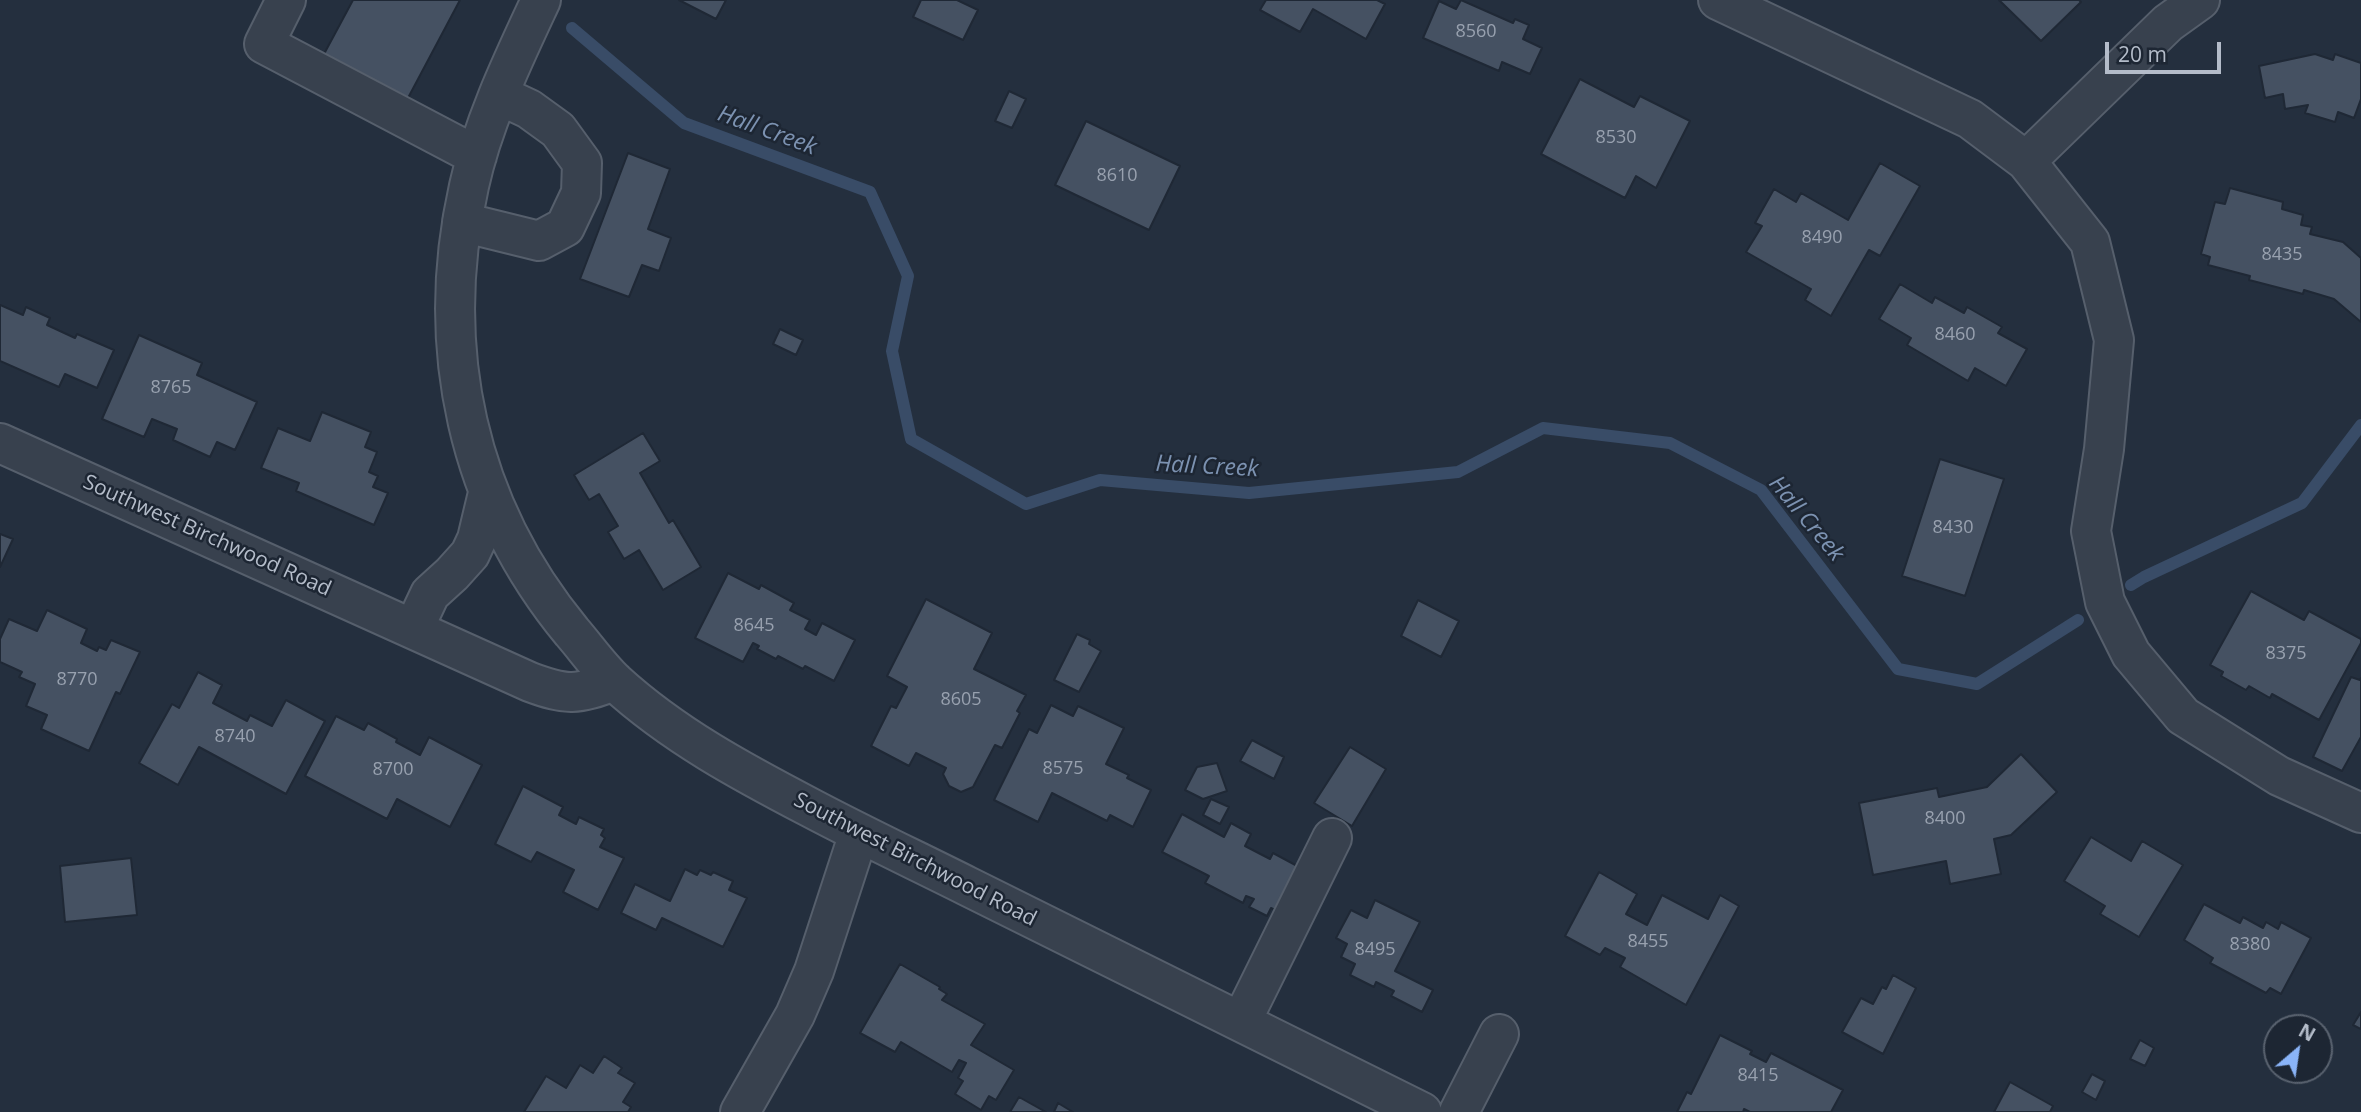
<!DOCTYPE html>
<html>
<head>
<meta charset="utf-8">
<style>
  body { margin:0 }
  #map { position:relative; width:2361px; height:1112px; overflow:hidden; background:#242f3e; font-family:"Open Sans",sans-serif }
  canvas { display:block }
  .north { position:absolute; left:2263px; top:1014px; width:70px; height:70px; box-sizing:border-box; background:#1d2633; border:2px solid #59626f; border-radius:50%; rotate:29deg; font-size:19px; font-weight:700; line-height:28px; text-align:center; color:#b4bcc9 }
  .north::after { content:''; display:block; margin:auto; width:24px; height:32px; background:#8ab4f8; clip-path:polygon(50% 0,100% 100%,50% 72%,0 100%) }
  .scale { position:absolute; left:2105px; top:42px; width:116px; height:32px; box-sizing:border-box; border:4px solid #b4bcc9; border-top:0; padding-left:9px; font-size:21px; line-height:24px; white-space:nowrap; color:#b4bcc9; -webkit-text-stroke:5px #1d2633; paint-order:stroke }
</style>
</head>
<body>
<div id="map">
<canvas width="2361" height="1112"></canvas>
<div class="north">N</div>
<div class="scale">20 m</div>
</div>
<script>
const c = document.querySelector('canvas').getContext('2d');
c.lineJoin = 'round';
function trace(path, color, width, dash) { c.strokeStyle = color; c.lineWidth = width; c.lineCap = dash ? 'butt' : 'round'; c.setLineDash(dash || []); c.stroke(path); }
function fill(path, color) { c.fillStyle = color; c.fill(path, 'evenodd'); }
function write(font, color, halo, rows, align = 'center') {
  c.font = font + ' "Open Sans",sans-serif'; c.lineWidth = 5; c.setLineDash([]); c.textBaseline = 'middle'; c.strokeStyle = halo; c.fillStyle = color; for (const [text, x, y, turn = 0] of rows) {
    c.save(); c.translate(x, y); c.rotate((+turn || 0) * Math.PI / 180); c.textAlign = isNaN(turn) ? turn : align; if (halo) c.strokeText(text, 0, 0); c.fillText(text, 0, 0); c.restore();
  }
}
const stream = new Path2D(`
  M572,28L684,123L870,192L908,276L892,351L911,439L1026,504L1100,480L1249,493L1458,472L1543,428L1670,443L1761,490L1898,669L1977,684L2078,620
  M2131,585L2144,577L2302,503L2361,425`);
const building = new Path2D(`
  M353,0H460L408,98L324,54Z
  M679,0H726L716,19Z
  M921,0H957L978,10L963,40L913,17Z
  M1266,0H1377L1385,4L1366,39L1313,9L1300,32L1260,10Z
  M1461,0L1513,23L1515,19L1529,25L1523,39L1542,48L1530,74L1502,62L1499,71L1423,38L1439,1L1456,9Z
  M1999,0H2079L2081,2L2041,41Z
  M2315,54L2333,60L2335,54L2361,63V99L2354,118L2338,112L2335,122L2305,113L2308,105L2285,109L2283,94L2265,98L2259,66Z
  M1580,79L1634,107L1640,96L1690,121L1656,188L1636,176L1625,198L1541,154Z
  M1009,91L1026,99L1012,128L995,121Z
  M1086,121L1180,166L1149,230L1055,185Z
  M628,153L670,169L648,229L671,238L659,271L642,265L629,297L580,279Z
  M1880,163L1920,186L1880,256L1869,250L1831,316L1805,300L1811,289L1746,252L1762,226L1755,223L1774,189L1796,202L1801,193L1848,220Z
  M2230,188L2283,202L2282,209L2303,215L2301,225L2312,227L2310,234L2343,242L2361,258V322L2334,299L2304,290L2303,294L2249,280L2250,276L2208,265L2210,257L2201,254L2215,202L2225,204Z
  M1900,284L1932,303L1935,297L1964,313L1967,307L2002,327L1998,333L2027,349L2006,386L1975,368L1968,381L1907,345L1911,338L1879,319Z
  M0,305L23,315L26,307L50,318L47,325L75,338L77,334L114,350L97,388L65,374L59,387L0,361Z
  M780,329L803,340L796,355L773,344Z
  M139,335L202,363L197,375L257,402L235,450L217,442L210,457L173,440L177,429L152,419L144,437L102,419Z
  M322,412L371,432L365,447L377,452L369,472L378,476L373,487L388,493L374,525L296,491L299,483L261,468L278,428L310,441Z
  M643,433L660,461L640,473L669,523L673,520L701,567L663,590L639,550L624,559L608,532L618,526L599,494L589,500L574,475Z
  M1940,459L2004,479L1965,596L1902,576Z
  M0,534L13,539L0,567Z
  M728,573L759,589L761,585L794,603L790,610L810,620L805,629L816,635L822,623L855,640L834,681L805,666L803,669L778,656L776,659L757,649L759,646L753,643L743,662L695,638Z
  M2251,591L2304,620L2309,611L2361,639V643L2319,720L2272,694L2270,698L2249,686L2246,690L2221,676L2223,672L2210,665Z
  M926,599L992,633L974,669L1026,695L1017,711L1020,713L1002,748L995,745L973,787L961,792L949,786L943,774L946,768L916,753L909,766L871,746L891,706L896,708L907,687L887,676Z
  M1418,600L1459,621L1441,657L1401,636Z
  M47,610L87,629L81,643L97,651L99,647L106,650L111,640L140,652L120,694L116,692L89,751L41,729L47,715L26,706L35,684L19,677L22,672L0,662V639L9,619L37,631Z
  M1077,634L1090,640L1089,644L1101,651L1079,692L1054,680Z
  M198,672L222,685L213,703L247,721L250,715L272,726L286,700L325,721L286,794L199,747L178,785L139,763L172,704L179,708Z
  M2351,677L2360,680L2361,678V737L2342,771L2313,757Z
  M1051,705L1073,716L1078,706L1124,728L1106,764L1129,775L1127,778L1151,790L1133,827L1110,815L1107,821L1052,793L1038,822L994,800L1029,729L1037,733Z
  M336,716L364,730L368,723L397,739L396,742L420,755L429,737L482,765L450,827L397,799L387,819L305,776Z
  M1252,740L1284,757L1274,779L1240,761Z
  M1350,747L1386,769L1352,826L1314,803Z
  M2021,754L2057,792L2011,835L1994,839L2001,874L1950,884L1946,861L1873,875L1859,803L1937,788L1939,797L1987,787Z
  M1217,763L1227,791L1203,799L1185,790L1197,767Z
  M523,786L563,807L559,815L576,824L579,817L604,829L601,835L605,838L600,847L624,858L598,910L563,892L574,870L537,852L531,862L495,844Z
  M1211,799L1229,807L1220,824L1203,815Z
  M1182,814L1224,837L1231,823L1251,834L1245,846L1270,859L1273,853L1301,868L1279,912L1271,908L1267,916L1249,907L1254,899L1246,896L1243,903L1205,883L1209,876L1162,852Z
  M2091,837L2131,861L2142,841L2183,865L2139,937L2100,914L2105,906L2064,881Z
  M131,858L137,915L65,922L60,866Z
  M685,869L697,875L700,870L711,875L713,872L733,881L729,890L747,898L723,947L662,918L656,930L621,913L635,884L670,901Z
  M1599,872L1637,894L1626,914L1647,925L1662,895L1708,919L1720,895L1739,906L1686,1005L1620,967L1625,958L1605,948L1600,955L1565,936Z
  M1375,900L1420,922L1395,971L1433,990L1422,1012L1391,996L1394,991L1376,982L1374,987L1350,975L1355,964L1341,957L1347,944L1336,938L1351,910L1367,918Z
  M2204,904L2240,923L2243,917L2263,928L2266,922L2278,929L2281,922L2311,938L2281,994L2270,988L2266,993L2210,963L2213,958L2184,940Z
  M900,964L940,987L939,989L947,994L942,1000L985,1024L971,1045L1014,1070L996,1100L989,1096L981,1110L955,1094L963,1081L958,1078L966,1063L959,1060L952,1072L901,1042L895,1052L860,1033Z
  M1893,975L1916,988L1883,1054L1842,1032L1861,998L1873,1004L1882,987L1886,989Z
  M2361,1012V1029L2353,1025Z
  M1720,1035L1752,1051L1750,1054L1766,1062L1771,1053L1843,1090L1831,1112H1750L1744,1109L1743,1112H1677L1687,1092L1691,1094Z
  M2140,1040L2154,1048L2145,1066L2130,1059Z
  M604,1056L622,1068L618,1073L635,1083L623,1102L631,1107L628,1112H524L546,1076L566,1088L580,1065L593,1073Z
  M2092,1074L2105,1081L2096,1100L2082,1092Z
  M2010,1082L2053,1106L2050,1112H1994Z
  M1019,1097L1046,1112H1010Z
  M1058,1103L1073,1112H1054Z`);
const minor = new Path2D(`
  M286,0L264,44L477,156
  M541,0C513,60 483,122 469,186C433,347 467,505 572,632C586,648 599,667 615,682C673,735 742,772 811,808C862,835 915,860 967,886C1119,962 1270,1036 1422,1112
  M1718,0L1970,119L2026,161L2090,242L2114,340L2104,449L2091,531L2105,602L2131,654L2183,716L2279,776L2361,813
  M2026,161L2168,23L2200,0
  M462,222L539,241L565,227L581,193L582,163L558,130L529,109L499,95
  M0,443L530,682C567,696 577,695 614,681
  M414,628L430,594L452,574L470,554L477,539L488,493
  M1241,1022L1332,838
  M740,1112L795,1015L814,971L859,833
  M1459,1112L1499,1034`);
const numberNames = [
  ["8560",1476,32],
  ["8530",1616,138],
  ["8610",1117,176],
  ["8490",1822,238],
  ["8435",2282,255],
  ["8460",1955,335],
  ["8765",171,388],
  ["8430",1953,528],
  ["8645",754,626],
  ["8375",2286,654],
  ["8770",77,680],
  ["8605",961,700],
  ["8740",235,737],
  ["8575",1063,769],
  ["8700",393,770],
  ["8400",1945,819],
  ["8455",1648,942],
  ["8380",2250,945],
  ["8495",1375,950],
  ["8415",1758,1076]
];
const streetNames = [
  ["Southwest Birchwood Road",207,536,24],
  ["Southwest Birchwood Road",915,860,27]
];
const waterNames = [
  ["Hall Creek",767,131,20],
  ["Hall Creek",1207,467,3],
  ["Hall Creek",1806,519,50]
];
trace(stream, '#394c67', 12);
fill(building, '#455162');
trace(building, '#1f2835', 2);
trace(minor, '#565f6c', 42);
trace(minor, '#38414e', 38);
write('18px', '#98a1af', null, numberNames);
write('21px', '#b4bcc9', '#1d2633', streetNames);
write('italic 23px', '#7c92b1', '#1d2633', waterNames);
</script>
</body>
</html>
